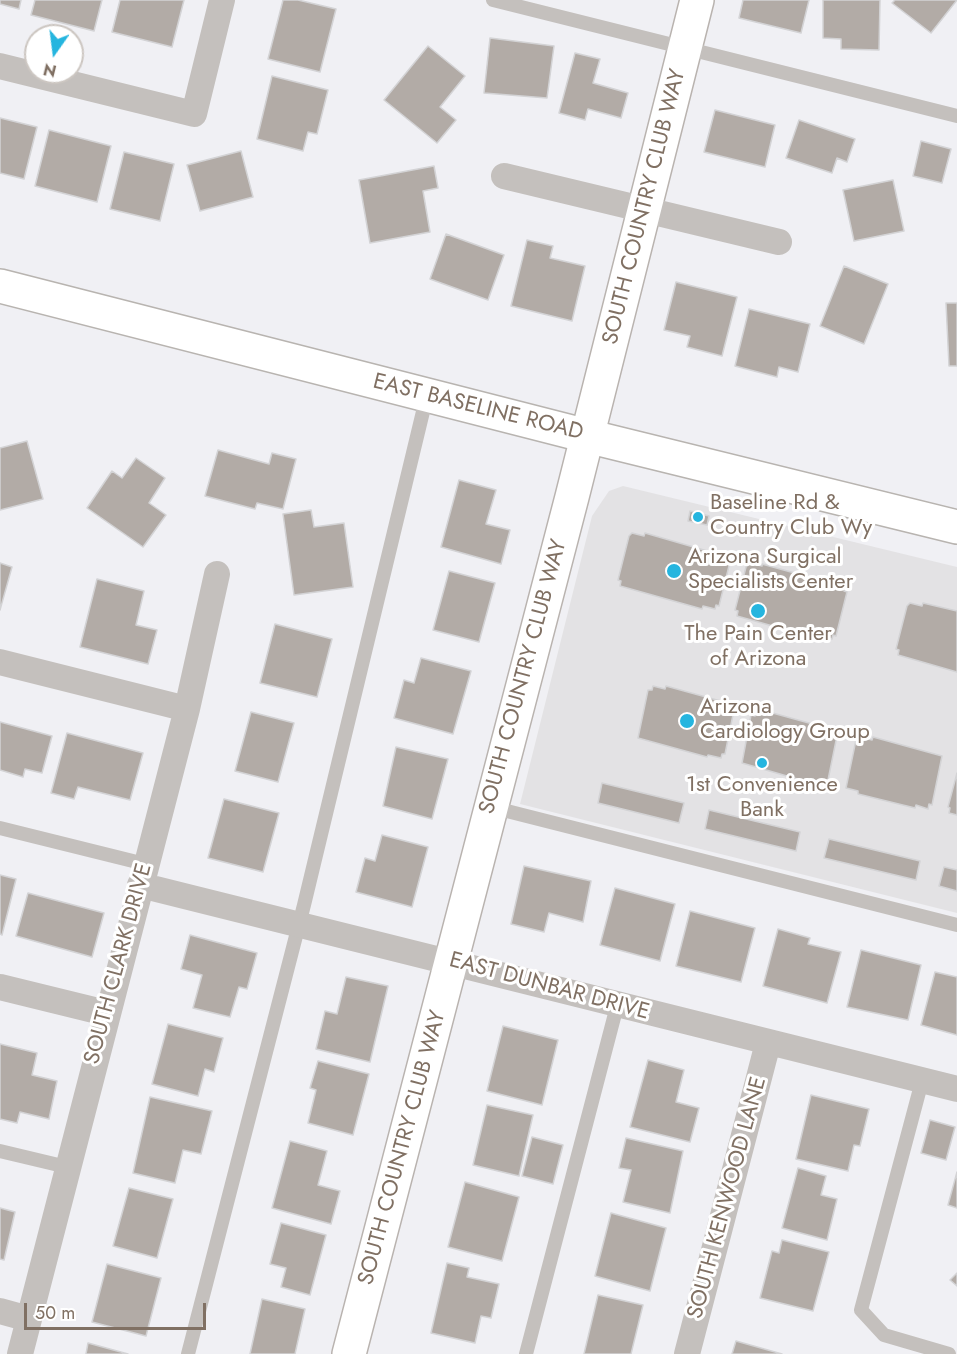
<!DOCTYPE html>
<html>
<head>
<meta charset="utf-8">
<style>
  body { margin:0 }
  #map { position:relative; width:957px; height:1354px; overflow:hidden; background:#f0f0f4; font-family:Jost,sans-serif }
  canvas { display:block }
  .north { position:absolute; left:24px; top:24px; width:60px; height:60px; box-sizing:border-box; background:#fff; border:2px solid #ccc6c1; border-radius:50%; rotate:194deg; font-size:16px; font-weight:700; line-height:24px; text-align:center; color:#807063 }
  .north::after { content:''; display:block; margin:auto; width:21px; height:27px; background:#25b5df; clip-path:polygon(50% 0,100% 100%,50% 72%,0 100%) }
  .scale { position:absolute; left:24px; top:1303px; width:182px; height:27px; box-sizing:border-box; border:3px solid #807063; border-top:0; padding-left:8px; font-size:18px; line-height:21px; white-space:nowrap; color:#807063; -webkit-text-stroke:4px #fff; paint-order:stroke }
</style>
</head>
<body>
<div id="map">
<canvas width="957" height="1354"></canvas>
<div class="north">N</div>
<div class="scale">50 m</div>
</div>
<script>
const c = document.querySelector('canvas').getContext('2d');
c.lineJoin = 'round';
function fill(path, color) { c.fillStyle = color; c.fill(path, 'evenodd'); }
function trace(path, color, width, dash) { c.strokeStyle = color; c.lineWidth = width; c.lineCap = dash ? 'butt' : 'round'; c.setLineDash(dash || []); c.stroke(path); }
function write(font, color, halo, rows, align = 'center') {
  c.font = font + ' Jost,sans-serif'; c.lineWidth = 6; c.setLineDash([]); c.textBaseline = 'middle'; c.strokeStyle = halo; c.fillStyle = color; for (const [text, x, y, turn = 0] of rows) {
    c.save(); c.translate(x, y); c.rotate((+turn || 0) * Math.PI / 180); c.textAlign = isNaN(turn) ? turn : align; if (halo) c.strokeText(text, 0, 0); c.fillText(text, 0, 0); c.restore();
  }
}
const built = new Path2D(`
  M623,486L957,567V913L520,804L592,516L609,491Z`);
const building = new Path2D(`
  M0,0H21L19,9L0,4Z
  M35,0H102L94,31L31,15Z
  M120,0H184L172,47L112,32Z
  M283,0H298L336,9L320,72L268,59Z
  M743,0H809L801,33L739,18Z
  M823,0H880L879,50L841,49V39L823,38Z
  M895,0H957L931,33L892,3Z
  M490,38L554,46L547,98L484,93Z
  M428,46L465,76L440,107L456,120L437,143L384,100Z
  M575,53L600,59L593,83L628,93L621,118L588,109L585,120L559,113Z
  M272,76L328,90L317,134L308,132L303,151L257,139Z
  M715,110L775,125L765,167L704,152Z
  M0,118L37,127L24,179L0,173Z
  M799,120L855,139L847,162L837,158L832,173L786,158Z
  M49,130L111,146L97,202L35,186Z
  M921,141L951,149L942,183L913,176Z
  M241,151L253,197L200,211L187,165Z
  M124,152L174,164L160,221L110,209Z
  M434,166L438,188L423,191L430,232L370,243L359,180Z
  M893,180L904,231L854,241L843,190Z
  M446,234L504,255L488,300L430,279Z
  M527,240L553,246L550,258L585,266L572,321L511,306Z
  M844,266L888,284L864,344L820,326Z
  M676,282L737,297L722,356L687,347L690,336L664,330Z
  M946,303H957V366H949Z
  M749,309L810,324L798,372L779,367L777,377L735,366Z
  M27,441L43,499L0,510V448Z
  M218,450L269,464L272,453L296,459L283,509L257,503L255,509L205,496Z
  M136,458L165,478L149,503L166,515L143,547L87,508L112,471L122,478Z
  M459,480L496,490L486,524L510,530L501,564L441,547Z
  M311,510L314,527L344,523L353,587L294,595L283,514Z
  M690,511L709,516L707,525L688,521Z
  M632,533L644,536L645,533L728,557L727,561L730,562L719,606L716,605L715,609L703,606L702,609L620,586L621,581L618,580L629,536Z
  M0,563L12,567L0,610Z
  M750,563L762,566V564L845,587L844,591L847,592L836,636L833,635L832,639L820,636L819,639L737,616L738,611L735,610L746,567Z
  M449,571L495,583L479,642L433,630Z
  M97,579L144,591L136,625L157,630L148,664L80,647Z
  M910,603L922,606L923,603L957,611V672L898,655L899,650L896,649L907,606Z
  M275,624L332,639L317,697L260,683Z
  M421,658L471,671L453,734L394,718L404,680L414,683Z
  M653,686L665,689L666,686L735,705L725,754H722L721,758L708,755L707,757L638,738L648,690H652Z
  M251,712L294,723L278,782L235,771Z
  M756,712L768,715L769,712L838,731L828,780H825L824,783L811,780V783L742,763L751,715L755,716Z
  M0,722L52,736L42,773L25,769L23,777L0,770Z
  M67,733L143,753L130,800L78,787L74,799L51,793Z
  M861,737L872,740L873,737L942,756L932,805L929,804L928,809L916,805L915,808L858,794V791L846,788L856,740L860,741Z
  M396,747L448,759L432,819L383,806Z
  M957,773V815L949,813L950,808L948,807Z
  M602,783L684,803L679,823L598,803Z
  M224,799L279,813L263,872L208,858Z
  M709,810L800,832L796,851L705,829Z
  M382,835L428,847L412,907L356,892L365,858L375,861Z
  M829,839L920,861L916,880L824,858Z
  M524,866L591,881L583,922L549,913L544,932L511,924Z
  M944,867L957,870V891L939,886Z
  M0,875L16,879L2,935L0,934Z
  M615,888L675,904L660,961L600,945Z
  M28,893L104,913L92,957L16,936Z
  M690,911L755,928L741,982L676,966Z
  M778,929L810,938L808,944L841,952L827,1003L763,986Z
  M190,935L257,953L247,989L239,987L230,1017L193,1008L202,975L181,969Z
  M861,950L921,965L908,1020L847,1007Z
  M935,972L957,977V1035L921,1025Z
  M346,977L388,986L370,1062L316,1049L325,1011L337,1014Z
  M168,1024L223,1038L214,1072L205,1069L198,1096L152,1084Z
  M503,1026L558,1040L542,1105L487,1091Z
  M0,1044L37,1053L32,1075L57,1081L49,1119L20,1112L17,1123L0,1119Z
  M648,1060L684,1070L676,1102L699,1108L690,1142L630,1127Z
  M318,1061L369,1074L353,1135L308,1123L316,1090L310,1088Z
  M811,1095L869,1109L860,1146L854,1145L848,1171L796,1159Z
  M150,1097L212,1111L201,1154L183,1150L175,1183L133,1173Z
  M487,1105L533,1115L519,1176L473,1165Z
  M930,1120L955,1127L946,1160L921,1153Z
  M532,1137L563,1145L553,1184L522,1176Z
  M626,1138L683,1151L670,1213L623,1202L631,1170L619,1168Z
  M290,1141L327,1151L318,1185L340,1191L331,1224L272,1208Z
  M798,1168L826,1176L821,1195L837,1199L827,1240L782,1228Z
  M957,1172V1208L948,1205Z
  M465,1182L519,1197L502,1261L448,1247Z
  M129,1188L173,1199L157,1258L113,1246Z
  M0,1208L15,1212L4,1260L0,1259Z
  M611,1213L666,1228L650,1291L595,1276Z
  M281,1223L326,1235L310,1295L281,1287L286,1268L270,1264Z
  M782,1240L829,1252L813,1311L760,1298L772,1251L779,1253Z
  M447,1263L469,1268L467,1277L499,1284L491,1318L481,1316L475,1343L431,1333Z
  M107,1264L161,1278L146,1336L92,1322Z
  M957,1273V1286L950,1280Z
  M598,1295L643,1305L631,1354H584Z
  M262,1299L305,1309L295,1354H250Z
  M736,1341L782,1354H732Z
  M88,1343L128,1354H86Z`);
const lane = new Path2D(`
  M493,0L957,116
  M491,807L957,925
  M0,828L145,864
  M922,1081L861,1310L884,1335L949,1354
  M0,1151L67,1167
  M188,1354L304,905L427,395
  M526,1354L617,1006`);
const street = new Path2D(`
  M0,66L194,114L222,0
  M504,176L779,242
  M0,662L187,709
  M140,885L957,1089
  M0,987L106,1013
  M0,1311L29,1319
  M20,1354L187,709L217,574
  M687,1354L768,1043`);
const secondary = new Path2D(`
  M349,1354L572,497L697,0`);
const primary = new Path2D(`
  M0,286L587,436L957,527`);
const markers = [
  [698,517,6,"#25b5df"],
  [674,571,8,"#25b5df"],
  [758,611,8,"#25b5df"],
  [687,721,8,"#25b5df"],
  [762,763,6,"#25b5df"]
];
const streetNames = [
  ["SOUTH COUNTRY CLUB WAY",645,207,-76],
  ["EAST BASELINE ROAD",478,408,14],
  ["SOUTH COUNTRY CLUB WAY",524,677,-75],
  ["SOUTH CLARK DRIVE",119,964,-75],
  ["EAST DUNBAR DRIVE",549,987,15],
  ["SOUTH COUNTRY CLUB WAY",403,1148,-75],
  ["SOUTH KENWOOD LANE",728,1198,-75]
];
const poiNames = [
  ["Baseline Rd &",710,504],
  ["Country Club Wy",710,529],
  ["Arizona Surgical",688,558],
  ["Specialists Center",688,583],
  ["The Pain Center",758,635,"center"],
  ["of Arizona",758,660,"center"],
  ["Arizona",700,708],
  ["Cardiology Group",700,733],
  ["1st Convenience",762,786,"center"],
  ["Bank",762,811,"center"]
];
fill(built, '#e3e2e4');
fill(building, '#b2aba6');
trace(building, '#d3d3d5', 1.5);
trace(secondary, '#b9b3af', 36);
trace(primary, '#b8b4b0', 36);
trace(lane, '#c4c0bd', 14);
trace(street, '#c4c0bd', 26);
trace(secondary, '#fff', 33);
trace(primary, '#fff', 33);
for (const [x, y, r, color] of markers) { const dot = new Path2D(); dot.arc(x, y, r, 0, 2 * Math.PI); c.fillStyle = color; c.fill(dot); trace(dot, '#fff', 2); }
write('22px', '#807063', '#fff', streetNames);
write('22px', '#807063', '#fff', poiNames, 'left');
</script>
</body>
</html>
